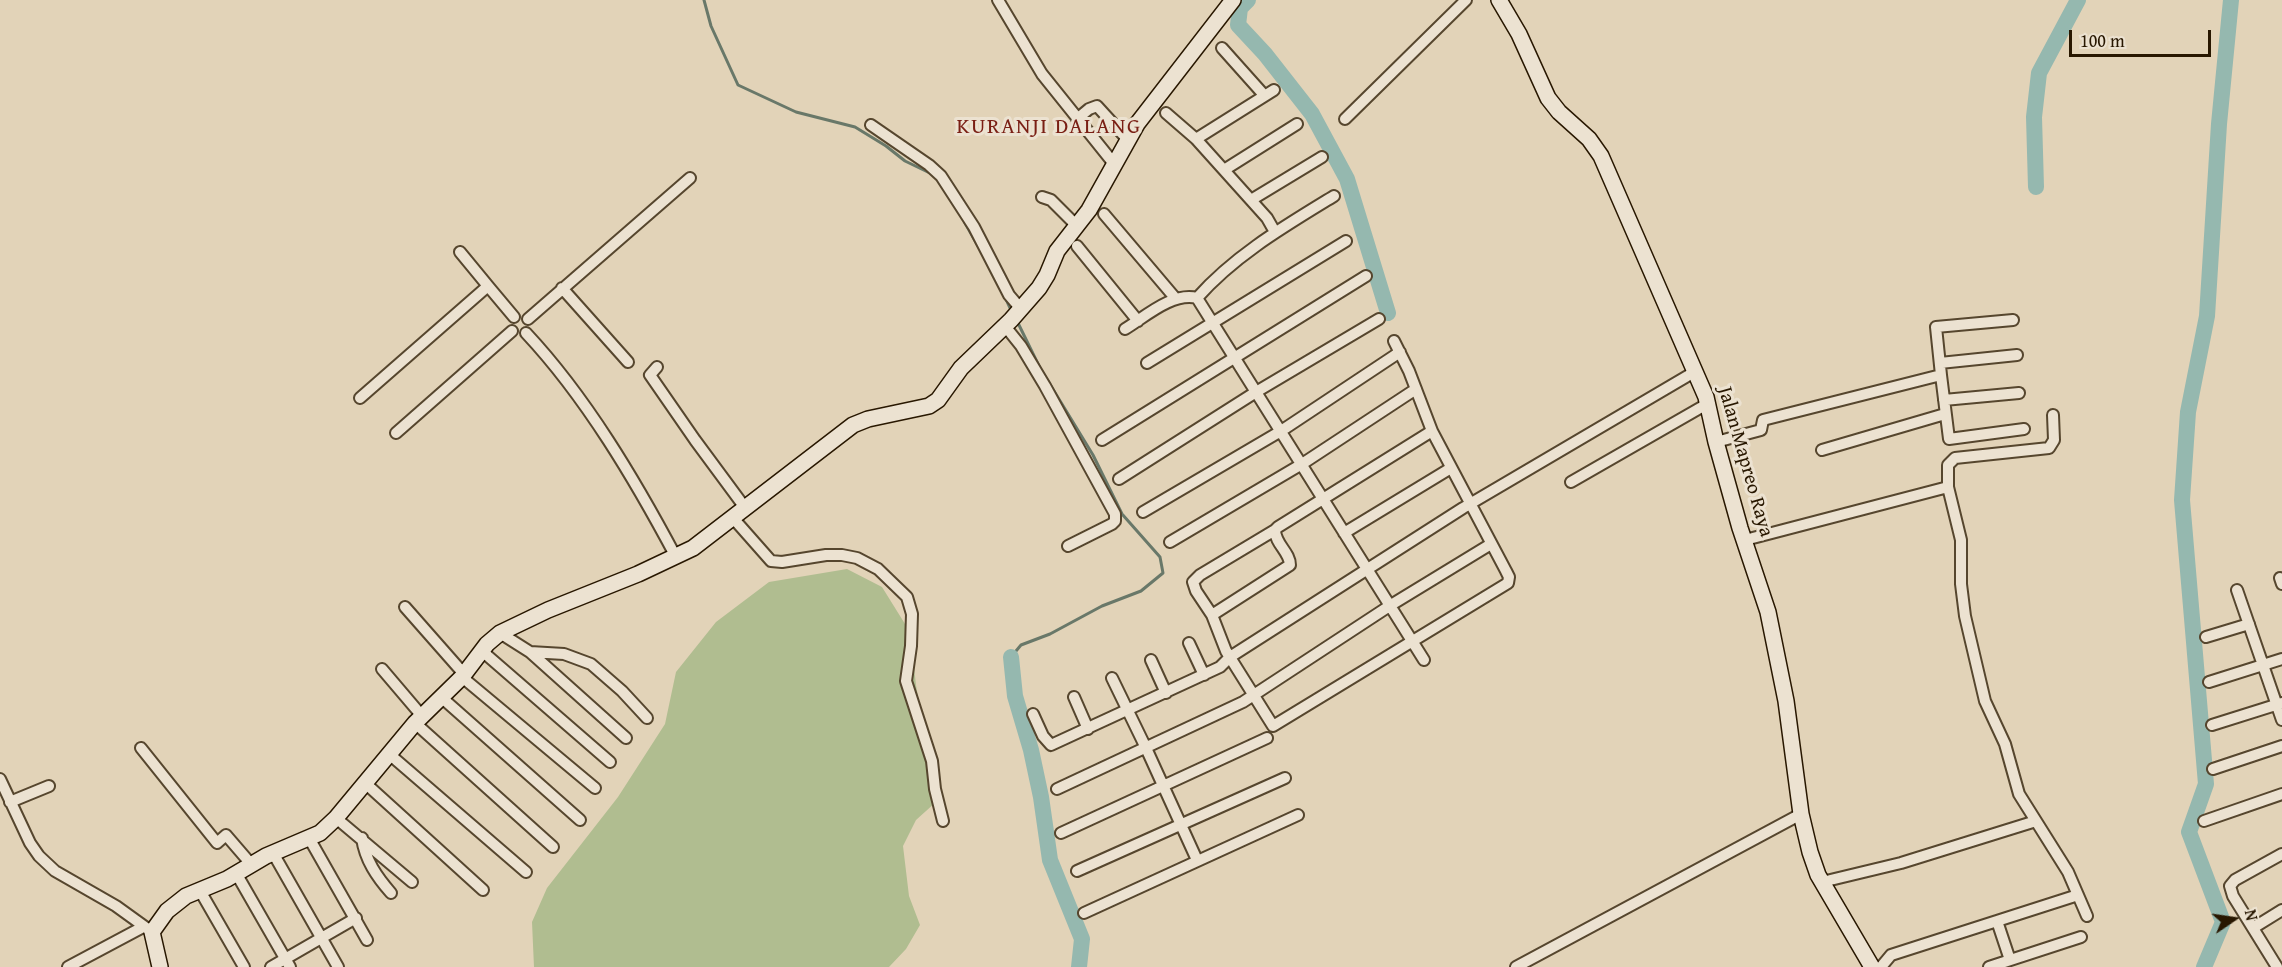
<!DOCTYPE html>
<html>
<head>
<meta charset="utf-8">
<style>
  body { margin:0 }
  #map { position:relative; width:2282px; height:967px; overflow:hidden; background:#e2d3b8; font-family:"Gentium Book Plus",serif }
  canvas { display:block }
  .north { position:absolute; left:2204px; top:889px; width:60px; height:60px; -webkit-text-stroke:4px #ece2d1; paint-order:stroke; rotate:77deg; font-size:16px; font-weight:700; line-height:24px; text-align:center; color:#281700 }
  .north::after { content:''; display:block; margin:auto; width:21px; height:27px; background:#281700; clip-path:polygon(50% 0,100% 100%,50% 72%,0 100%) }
  .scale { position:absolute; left:2069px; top:30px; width:142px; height:27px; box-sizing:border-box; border:3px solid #281700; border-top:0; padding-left:8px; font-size:18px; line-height:21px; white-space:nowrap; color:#281700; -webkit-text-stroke:4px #ece2d1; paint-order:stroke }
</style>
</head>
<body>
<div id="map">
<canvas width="2282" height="967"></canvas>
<div class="north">N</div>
<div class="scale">100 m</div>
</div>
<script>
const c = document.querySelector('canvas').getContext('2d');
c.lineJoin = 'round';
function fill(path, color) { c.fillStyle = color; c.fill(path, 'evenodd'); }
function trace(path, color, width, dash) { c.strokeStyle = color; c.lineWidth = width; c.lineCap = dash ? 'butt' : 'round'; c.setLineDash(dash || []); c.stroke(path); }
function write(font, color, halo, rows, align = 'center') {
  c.font = font + ' "Gentium Book Plus",serif'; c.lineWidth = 6; c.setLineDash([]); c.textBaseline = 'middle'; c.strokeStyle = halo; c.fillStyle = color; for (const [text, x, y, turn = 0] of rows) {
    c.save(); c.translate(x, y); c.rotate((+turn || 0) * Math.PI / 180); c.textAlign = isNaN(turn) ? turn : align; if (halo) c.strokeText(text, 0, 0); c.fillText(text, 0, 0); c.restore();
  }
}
const green = new Path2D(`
  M847,569L882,587L910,632L916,685L936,802L916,820L903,846L909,896L920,925L906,949L889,967H534L532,922L547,888L618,797L665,724L676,672L716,622L769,582Z`);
const stream = new Path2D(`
  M704,0L711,26L738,85L796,112L855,127L886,146L905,161L934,175
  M965,223L978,246
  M1005,297L1011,310
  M1011,657L1021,645L1050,634L1102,606L1141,591L1163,573L1160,557L1122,514L1093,455L1040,368L1017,321`);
const river = new Path2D(`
  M1248,0L1240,8L1238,25L1265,54L1312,114L1347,179L1388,313
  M2036,187L2034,117L2039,73L2078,0
  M1011,657L1015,696L1031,750L1041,797L1050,860L1082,939L1079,967
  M2204,967L2223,922L2189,832L2206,784L2182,500L2188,412L2207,316L2219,124L2231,0`);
const street = new Path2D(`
  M998,0L1042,74L1115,165
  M1222,48L1264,95
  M1166,113L1196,139L1267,218L1275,232
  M1077,119L1089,109L1097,106L1128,140
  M1345,119L1466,0
  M871,125L929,165L941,176L974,227L1009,295L1021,309
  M1196,139L1274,90
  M1224,170L1297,124
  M1334,196C1285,226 1235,255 1197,298L1424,660
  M1042,197L1051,200L1077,226
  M1251,200L1322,157
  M1104,214L1176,299
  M1077,246L1138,321
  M460,252L488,286
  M562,288L628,362
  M528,319L690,178
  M1005,326L1021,346L1045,386L1115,514V521L1112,524L1068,546
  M1125,329C1145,317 1172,292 1197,298
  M526,333C586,397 635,480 676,557
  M1147,363L1346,241
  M1940,363L2017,355
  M657,367L650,375L695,440L746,509
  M1941,375L1936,327L2013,320
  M360,398L488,286L514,317
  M1944,400L2019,393
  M2053,415L2054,440L2049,448L1955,458L1948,465V487L1961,540V584L1965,616L1985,701L2005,744L2019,794L2068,872L2087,916
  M396,433L512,331
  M1102,440L1366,276
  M1716,442L1761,430L1763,420L1941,375L1949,439L2024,429
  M1822,450L1945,414
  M1119,479L1256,392L1379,319
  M1571,482L1707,404
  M1143,512L1281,431L1400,352
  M733,518L771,561L782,562L826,555H842L857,558L878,569L907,597L912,614L911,646L906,681L932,761L935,789L943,821
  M1275,530L1200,575L1193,582L1196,591L1212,615L1226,651L1273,726L1508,583L1509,577L1506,571L1432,431L1409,371L1394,341
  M1344,533L1451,468
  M1745,540L1948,487
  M1170,542L1302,464L1416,389
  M2280,578L2282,584
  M2237,590L2282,720
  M405,607L464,674
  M1212,615L1290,565C1290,552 1275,544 1275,530L1278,527L1432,431
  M500,633L530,652L564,654L591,664L622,691L647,718
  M2206,637L2249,624
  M1189,643L1204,675
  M482,651L610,762
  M530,652L626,738
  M1151,660L1166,693
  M382,669L422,716
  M462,677L595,788
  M1112,678L1146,748L1197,860
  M2209,682L2282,659
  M441,697L580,820
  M1074,697L1088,729
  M1033,714L1043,736L1051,745L1220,667L1230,657L1463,508L1696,371
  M415,723L553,847
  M2212,725L2282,703
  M141,748L217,843L226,835L251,864
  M388,753L526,872
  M2213,769L2282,746
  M0,779L30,843L39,856L55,871L116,906L152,932
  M364,782L483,890
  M1057,789L1243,702L1391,605L1491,544
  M10,802L49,786
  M336,818L412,882
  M2204,821L2282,794
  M1061,833L1267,738
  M309,838L367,940
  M362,838C365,860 377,877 391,893
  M273,853L338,967
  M1077,871L1285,778
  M236,873L290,967
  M1822,882L1901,863L2036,821
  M199,889L244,967
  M1084,913L1298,815
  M1997,921L2010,960
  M2253,928L2282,910
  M68,967L143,927
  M271,967L356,918
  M1516,967L1801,814
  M1881,967L1891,955L2078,895
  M1989,967L2081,937
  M2277,967L2233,896L2230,886L2235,880L2282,854`);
const secondary = new Path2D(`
  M1499,0L1519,34L1548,98L1559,112L1589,139L1601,156L1706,397L1716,442L1740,528L1768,612L1786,701L1801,814L1810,852L1818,875L1872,967
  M160,967L152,932L167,911L186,896L227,879L266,856L320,833L336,818L415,723L462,677L487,644L500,633L548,610L638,574L693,548L853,425L868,419L929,406L938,400L961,368L1011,320L1039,288L1047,275L1057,251L1089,210L1137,124L1233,0`);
const streetNames = [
  ["Jalan Mapreo Raya",1745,462,74]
];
const quarterNames = [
  ["KURANJI DALANG",1049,127]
];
fill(green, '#b0bd90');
trace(stream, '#697869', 3);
trace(river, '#95b8af', 16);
trace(street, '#56462e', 14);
trace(secondary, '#281700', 18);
trace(street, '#ece2d1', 10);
trace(secondary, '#ece2d1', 15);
write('20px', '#281700', '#ece2d1', streetNames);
c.letterSpacing = '1.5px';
write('22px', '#7a1f14', '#ece2d1', quarterNames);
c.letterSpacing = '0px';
</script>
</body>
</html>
